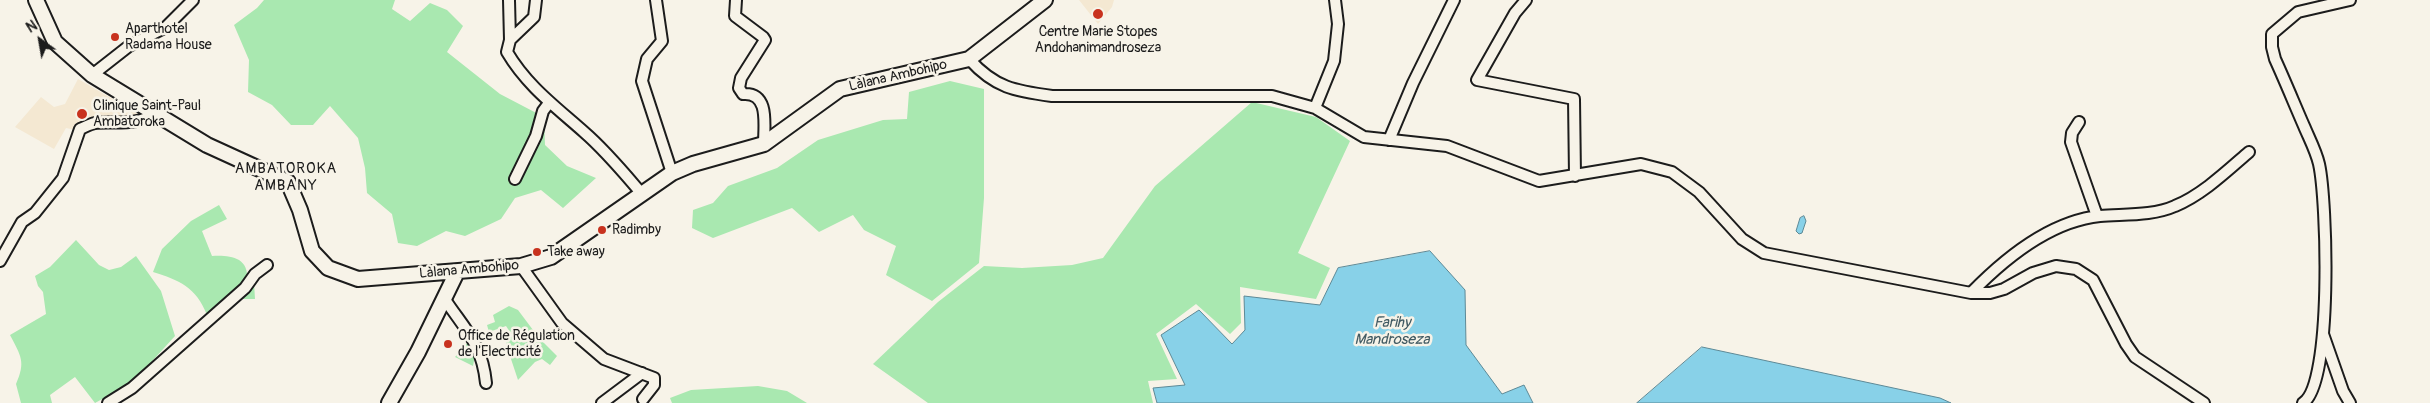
<!DOCTYPE html>
<html>
<head>
<meta charset="utf-8">
<style>
  body { margin:0 }
  #map { position:relative; width:2430px; height:403px; overflow:hidden; background:#f7f3e8; font-family:Pangolin,sans-serif }
  canvas { display:block }
  .north { position:absolute; left:15px; top:15px; width:50px; height:50px; -webkit-text-stroke:4px #f7f3e8; paint-order:stroke; rotate:328deg; font-size:14px; font-weight:700; line-height:20px; text-align:center; color:#1c1c1c }
  .north::after { content:''; display:block; margin:auto; width:18px; height:22px; background:#1c1c1c; clip-path:polygon(50% 0,100% 100%,50% 72%,0 100%) }
</style>
</head>
<body>
<div id="map">
<canvas width="2430" height="403"></canvas>
<div class="north">N</div>
</div>
<script>
const c = document.querySelector('canvas').getContext('2d');
c.lineJoin = 'round';
function fill(path, color) { c.fillStyle = color; c.fill(path, 'evenodd'); }
function trace(path, color, width, dash) { c.strokeStyle = color; c.lineWidth = width; c.lineCap = dash ? 'butt' : 'round'; c.setLineDash(dash || []); c.stroke(path); }
function write(font, color, halo, rows, align = 'center') {
  c.font = font + ' Pangolin,sans-serif'; c.lineWidth = 5; c.setLineDash([]); c.textBaseline = 'middle'; c.strokeStyle = halo; c.fillStyle = color; for (const [text, x, y, turn = 0] of rows) {
    c.save(); c.translate(x, y); c.rotate((+turn || 0) * Math.PI / 180); c.textAlign = isNaN(turn) ? turn : align; if (halo) c.strokeText(text, 0, 0); c.fillText(text, 0, 0); c.restore();
  }
}
const built = new Path2D(`
  M1079,0H1114L1112,7L1098,24Z
  M78,79L149,120L93,126L80,131L66,128L54,149L15,127L41,97L54,107L65,104Z`);
const green = new Path2D(`
  M264,0H395L392,9L410,21L430,3L447,10L463,26L447,52L500,94L544,117L545,145L567,166L596,178L563,208L541,190L515,198L501,219L465,236L446,231L417,246L398,243L392,214L367,193L365,168L358,138L330,106L313,125H291L272,105L248,92L249,60L234,25L257,8Z
  M950,81L984,89V198L979,263L932,301L886,275L896,246L864,230L853,215L819,232L792,208L713,238L692,228L693,210L713,203L728,186L777,168L818,140L883,120L907,119L909,92Z
  M1252,102L1316,117L1350,141L1298,253L1330,268L1316,299L1240,287L1241,323L1230,334L1196,304L1156,334L1177,379L1148,381L1153,403H928L873,364L938,302L984,266L1022,268L1072,265L1103,258L1155,186Z
  M219,205L227,219L202,231L212,256C229,255 249,257 247,279L254,283L255,299H240L236,290L207,315C196,287 179,280 153,272L162,249L191,221Z
  M76,240L99,265L109,270L121,267L136,256L161,291L175,336L133,382L95,403L75,377L50,395L52,403H21L16,384C26,362 21,356 10,335L46,314L43,292L38,286L35,276L50,267Z
  M509,306L518,310L539,338L557,356L550,365L542,359L535,362L518,380L506,344L507,340L512,335L506,326L489,332L487,325L495,322L493,315Z
  M468,342L475,355L473,366L455,357Z
  M758,386L787,391L807,403H672L670,398L691,390Z`);
const water = new Path2D(`
  M1804,216L1806,221L1802,233L1799,234L1796,231L1800,218Z
  M1430,251L1465,290L1466,345L1502,394L1524,385L1533,403H1157L1153,388L1185,385L1161,335L1199,310L1232,344L1245,330L1244,296L1320,305L1338,268Z
  M1702,347L1940,398L1951,403H1637Z`);
const street = new Path2D(`
  M509,0L510,40L507,52C527,86 556,107 584,132C606,151 624,173 642,194
  M656,0L662,41L647,59L642,81L672,173
  M736,0L735,16L763,37L765,40L741,78L739,88L743,94C770,92 764,125 764,144
  M1526,0L1515,13L1477,80L1574,99L1575,176
  M510,40L534,17L536,0
  M969,59C995,88 1015,91 1052,96H1272L1315,108L1364,137L1447,146L1539,181L1641,164L1672,172L1699,192L1742,239L1764,253L1971,293H1990L2004,289L2033,273L2056,266L2076,269L2093,280L2126,344L2135,357L2204,403
  M92,75L129,46L166,27L193,0
  M1315,108L1334,61L1338,24L1335,0
  M2079,122L2072,133L2071,142L2097,216
  M1389,140L1413,83L1454,0
  M515,179L536,136L543,111L549,103
  M0,261L22,222L35,213L63,178L80,129C85,127 90,124 95,123C113,121 141,127 154,112
  M521,266L562,323L604,359L654,378V385L643,399
  M1971,293C2005,258 2050,221 2100,216C2124,214 2153,216 2175,206C2202,195 2227,171 2249,152
  M444,298C465,330 482,343 486,383
  M2323,334L2343,391L2350,403
  M108,403L132,388L245,288L255,274L267,265
  M602,403L642,373
  M2303,403C2333,384 2327,200 2319,164C2316,151 2309,138 2304,126C2294,103 2285,81 2275,59L2272,47V34L2298,12L2350,0`);
const secondary = new Path2D(`
  M36,0L55,42L92,75L207,145L288,182L300,210L312,251L328,268L358,279L521,266L551,257L672,173L693,164L764,144L840,89L969,59L1045,0
  M389,403L418,352L457,272`);
const markers = [
  [1098,14,6,"#c8321e"],
  [115,37,5,"#c8321e"],
  [82,114,6,"#c8321e"],
  [602,230,5,"#c8321e"],
  [537,252,5,"#c8321e"],
  [448,344,5,"#c8321e"]
];
const poiNames = [
  ["Aparthotel",125,29],
  ["Radama House",125,45],
  ["Centre Marie Stopes",1098,32,"center"],
  ["Andohanimandroseza",1098,48,"center"],
  ["Clinique Saint-Paul",93,106],
  ["Ambatoroka",93,122],
  ["Radimby",612,230],
  ["Take away",547,252],
  ["Office de Régulation",458,336],
  ["de l'Electricité",458,352]
];
const streetNames = [
  ["Làlana Ambohipo",898,76,-13],
  ["Làlana Ambohipo",469,270,-5]
];
const neighbourhoodNames = [
  ["AMBATOROKA",286,169],
  ["AMBANY",286,186]
];
const waterNames = [
  ["Farihy",1392,323],
  ["Mandroseza",1392,340]
];
fill(built, '#f4e8d2');
fill(green, '#a9e8b0');
fill(water, '#88d1e8');
trace(water, '#5d8996', 1);
trace(street, '#1c1c1c', 14);
trace(secondary, '#1c1c1c', 18);
trace(street, '#f7f3e8', 10);
trace(secondary, '#f7f3e8', 14);
for (const [x, y, r, color] of markers) { const dot = new Path2D(); dot.arc(x, y, r, 0, 2 * Math.PI); c.fillStyle = color; c.fill(dot); trace(dot, '#f7f3e8', 2); }
write('14px', '#1c1c1c', '#f7f3e8', poiNames, 'left');
write('14px', '#1c1c1c', '#f7f3e8', streetNames);
c.letterSpacing = '1px';
write('15px', '#1c1c1c', '#f7f3e8', neighbourhoodNames);
c.letterSpacing = '0px';
write('italic 15px', '#425b63', '#f7f3e8', waterNames);
</script>
</body>
</html>
